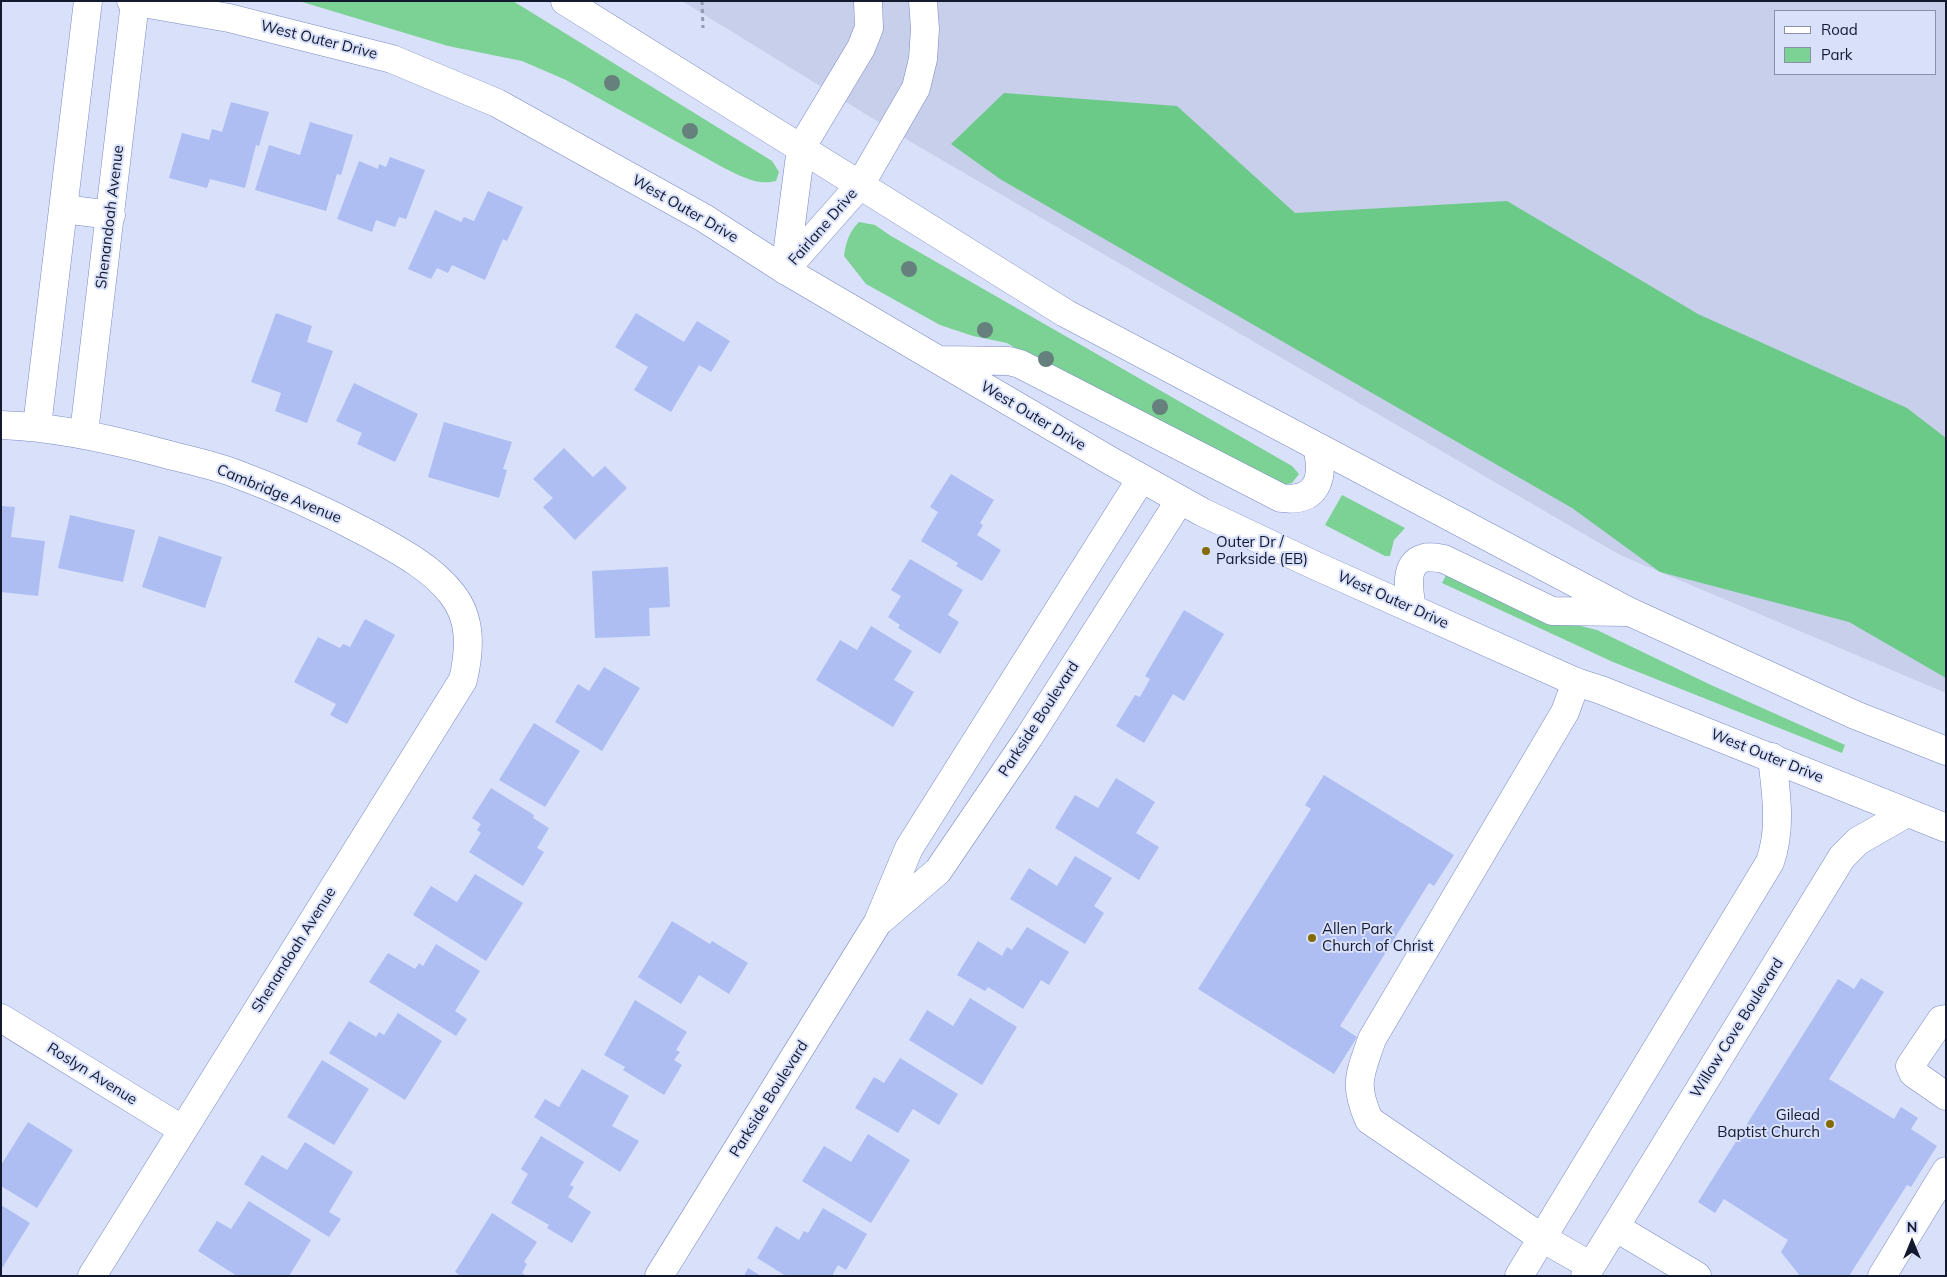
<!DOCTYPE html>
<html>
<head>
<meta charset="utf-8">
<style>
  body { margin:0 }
  #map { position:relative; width:1947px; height:1277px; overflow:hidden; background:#d8e0fa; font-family:Mulish,sans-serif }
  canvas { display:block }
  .frame { position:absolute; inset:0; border:2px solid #13192f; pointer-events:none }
  .legend { position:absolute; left:1774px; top:10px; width:162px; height:65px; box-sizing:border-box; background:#d8e0fa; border:1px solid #8990a9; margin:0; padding:6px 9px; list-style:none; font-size:15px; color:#13192f }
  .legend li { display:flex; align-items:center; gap:10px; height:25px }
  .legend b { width:25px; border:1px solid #8990a9 }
  .north { position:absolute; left:1887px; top:1217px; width:50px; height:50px; -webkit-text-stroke:4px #d8e0fa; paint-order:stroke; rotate:0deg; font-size:14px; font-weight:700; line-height:20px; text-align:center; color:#13192f }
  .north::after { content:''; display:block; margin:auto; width:18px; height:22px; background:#13192f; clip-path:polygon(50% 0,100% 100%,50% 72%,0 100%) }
</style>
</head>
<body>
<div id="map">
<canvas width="1947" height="1277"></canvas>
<div class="frame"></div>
<ul class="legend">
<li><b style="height:6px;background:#fff"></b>Road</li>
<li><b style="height:14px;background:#7cd195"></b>Park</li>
</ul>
<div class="north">N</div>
</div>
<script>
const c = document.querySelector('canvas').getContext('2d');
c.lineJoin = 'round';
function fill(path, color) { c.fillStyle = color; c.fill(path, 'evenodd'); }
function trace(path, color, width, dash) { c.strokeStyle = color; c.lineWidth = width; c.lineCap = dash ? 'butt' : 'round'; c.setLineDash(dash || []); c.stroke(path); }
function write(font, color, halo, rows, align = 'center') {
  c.font = font + ' Mulish,sans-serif'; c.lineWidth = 4; c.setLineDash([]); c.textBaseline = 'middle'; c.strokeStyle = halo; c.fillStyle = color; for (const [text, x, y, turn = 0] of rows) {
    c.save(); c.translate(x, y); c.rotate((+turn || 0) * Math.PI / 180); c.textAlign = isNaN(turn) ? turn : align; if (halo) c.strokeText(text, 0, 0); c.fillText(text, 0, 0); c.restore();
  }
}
const built = new Path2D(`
  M682,1H1946V693L1620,555L911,142ZM1776,11H1936V74H1776Z`);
const green = new Path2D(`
  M299,1H513L772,161L779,172L776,181C757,186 741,176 724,168L566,80L522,61L448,46Z
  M859,222L875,225L891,236L1292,466L1299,474L1292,483L1281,485L1050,369L1007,343L973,336L940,325L866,284L844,256C846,242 849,232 859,222Z
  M1342,495L1405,528L1394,540L1390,556H1385L1325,525Z
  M1448,571L1521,611L1597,630L1711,685L1845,745L1842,753L1613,662L1442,583Z`);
const forest = new Path2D(`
  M1004,93L1177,106L1295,213L1507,201L1698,314L1907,408L1946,438V678L1849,622L1660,572L1572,508L1000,179L951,144Z`);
const building = new Path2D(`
  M231,102L269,112L259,146L256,145L245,188L210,179L207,188L169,178L182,133L209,140L212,129L222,132Z
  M310,122L353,135L341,175L337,174L326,211L255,190L269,145L300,155Z
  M390,157L425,170L406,219L399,217L395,227L376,220L372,232L337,219L359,161L378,169L379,164L386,167Z
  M488,191L523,207L507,241L503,239L485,280L452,265L448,273L437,268L431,279L408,269L435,210L461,222L464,217L474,221Z
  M276,313L312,326L307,342L333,351L307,423L275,411L281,393L251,382Z
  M636,313L684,342L697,321L730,341L711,372L699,365L671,412L634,390L648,367L615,347Z
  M354,383L418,414L395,462L357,444L362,433L336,421Z
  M444,422L512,442L503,469L507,470L499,498L428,477Z
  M564,448L593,477L605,466L627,488L575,540L543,507L553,498L533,479Z
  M951,474L994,500L980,523L983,525L977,535L1001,550L982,581L956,566L958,563L921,541L938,512L930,507Z
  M1,506L15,507L11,537L45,541L38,596L1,592Z
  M70,515L135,530L123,582L58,568Z
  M159,536L222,557L205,608L142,587Z
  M910,559L963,590L948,615L959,622L940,654L898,628L900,625L888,617L901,596L891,590Z
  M668,567L670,607L649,608L650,636L595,638L592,571Z
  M1184,610L1224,634L1184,701L1173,694L1144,743L1116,726L1135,695L1140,697L1150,679L1145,676Z
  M365,619L395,635L347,724L330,715L336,704L294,682L318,637L340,648L343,644L350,647Z
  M871,626L912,651L894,680L914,692L893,727L816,680L840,640L857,650Z
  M604,667L640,688L602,751L555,722L578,684L589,691Z
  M534,723L580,751L545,807L499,780Z
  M1324,775L1454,855L1434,886L1429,883L1340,1026L1357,1037L1334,1074L1198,989L1311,809L1305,805Z
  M1116,778L1155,802L1136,833L1159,847L1139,880L1055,828L1075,795L1098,808Z
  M491,788L534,815L533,818L549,828L537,848L544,852L523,886L469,852L481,833L477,830L481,824L472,818Z
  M1075,856L1112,878L1094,906L1104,913L1085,944L1010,899L1029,868L1057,886Z
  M475,874L523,903L486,961L413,915L431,886L457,902Z
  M672,921L710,944L712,941L748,963L729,994L699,975L681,1004L638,977Z
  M1027,927L1069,952L1049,985L1041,980L1023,1009L988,987L985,991L957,975L978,941L1002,956L1007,947L1012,950Z
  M436,944L480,971L455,1011L467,1019L456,1036L369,982L388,953L415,969L419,963L423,966Z
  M1861,978L1884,992L1829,1079L1894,1119L1901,1107L1918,1118L1911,1129L1937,1146L1911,1187L1907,1185L1849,1276H1800L1781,1252L1788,1240L1724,1199L1715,1213L1698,1202L1838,979L1854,989Z
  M970,998L1017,1027L982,1085L909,1040L927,1010L953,1026Z
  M635,1000L687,1032L676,1050L680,1052L674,1060L682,1065L664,1095L623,1070L625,1067L604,1055Z
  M398,1013L442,1041L405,1100L329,1053L349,1021L376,1037L379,1032L384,1035Z
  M900,1058L958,1094L939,1125L913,1109L898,1133L855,1108L874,1077L884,1083Z
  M322,1060L369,1089L334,1145L287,1117Z
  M582,1069L629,1096L612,1126L639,1141L620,1172L534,1117L545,1099L559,1107Z
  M28,1122L73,1150L37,1208L1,1186V1165Z
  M868,1134L910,1160L871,1223L802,1181L824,1146L851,1162Z
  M541,1136L584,1162L570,1185L574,1187L568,1197L591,1212L572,1243L547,1228L549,1225L511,1203L528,1174L521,1169Z
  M305,1142L353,1172L329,1212L341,1219L329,1237L244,1184L262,1155L287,1170Z
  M249,1201L311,1240L289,1276H237L198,1251L217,1221L231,1229Z
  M1,1205L30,1223L1,1270Z
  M823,1208L867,1234L846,1270L838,1265L832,1276H786L757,1258L776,1226L799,1240L804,1231L808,1233Z
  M492,1213L537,1242L524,1262L527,1264L522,1273L526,1276H461L455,1272Z
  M748,1268L761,1276H744Z`);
const path = new Path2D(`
  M702,1L703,28`);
const minor = new Path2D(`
  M63,209L111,215
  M785,270L860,185L916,88L923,59L925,29L923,1
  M785,270L801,148L861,48L869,28L868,1
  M1,425C55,427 106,438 158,452C183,459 210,464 234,473C280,490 326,511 369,534C398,550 431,567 452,594C472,619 470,650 463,680L92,1276
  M37,426L88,1
  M84,433L135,2
  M1576,682L1565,712L1372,1039C1360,1075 1353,1083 1369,1120L1542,1238L1591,1266
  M882,919L938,871L1029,737L1180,500
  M1,1018L183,1130
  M1946,1019L1941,1020L1910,1066L1913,1073L1946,1096
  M1615,1227L1697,1276
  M659,1276L878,922L909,848L1141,479
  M1519,1276L1770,862C1782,828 1776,793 1772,757
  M1585,1276L1842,857L1858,841L1907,813
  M1882,1276L1946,1171`);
const major = new Path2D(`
  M131,1L229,18L392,59L497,103L704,218L785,270L1109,460L1202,512L1314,565L1576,682L1601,690L1946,828
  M565,1L1065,313L1630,612L1855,715L1946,751
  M941,360L1009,361L1020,364L1281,498C1317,503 1325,478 1317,448
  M1412,608C1409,592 1403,563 1424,558C1430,556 1438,558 1444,559L1552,611L1626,612`);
const trees = [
  [612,83],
  [690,131],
  [909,269],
  [985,330],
  [1046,359],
  [1160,407]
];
const markers = [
  [1206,551,5,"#846a05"],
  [1312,938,5,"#846a05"],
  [1830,1124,5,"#846a05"]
];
const streetNames = [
  ["West Outer Drive",319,40,14],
  ["West Outer Drive",685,209,30],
  ["Shenandoah Avenue",110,217,-83],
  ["Fairlane Drive",823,227,-49],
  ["West Outer Drive",1033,416,31],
  ["Cambridge Avenue",279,494,22],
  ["West Outer Drive",1393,600,24],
  ["Parkside Boulevard",1039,719,-57],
  ["West Outer Drive",1767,756,22],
  ["Shenandoah Avenue",294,950,-58],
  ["Willow Cove Boulevard",1737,1028,-58],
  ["Roslyn Avenue",92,1074,32],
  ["Parkside Boulevard",769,1099,-58]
];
const poiNames = [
  ["Outer Dr /",1216,542],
  ["Parkside (EB)",1216,559],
  ["Allen Park",1322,929],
  ["Church of Christ",1322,946],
  ["Gilead",1820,1115,"right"],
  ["Baptist Church",1820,1132,"right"]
];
fill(built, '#c7cfeb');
fill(green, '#7cd195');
fill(forest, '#6cca89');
fill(building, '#aebef3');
trace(minor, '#7a8ac5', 29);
trace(major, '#7a8ac5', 29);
trace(path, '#939bb3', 3, [4, 4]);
trace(minor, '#fff', 28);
trace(major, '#fff', 28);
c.fillStyle = '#66807e';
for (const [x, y] of trees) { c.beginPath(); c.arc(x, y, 8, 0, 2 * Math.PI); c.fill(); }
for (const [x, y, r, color] of markers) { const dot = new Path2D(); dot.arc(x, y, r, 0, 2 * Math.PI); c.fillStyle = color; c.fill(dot); trace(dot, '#d8e0fa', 2); }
write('15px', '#13192f', '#d8e0fa', streetNames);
write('15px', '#13192f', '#d8e0fa', poiNames, 'left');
</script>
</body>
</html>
